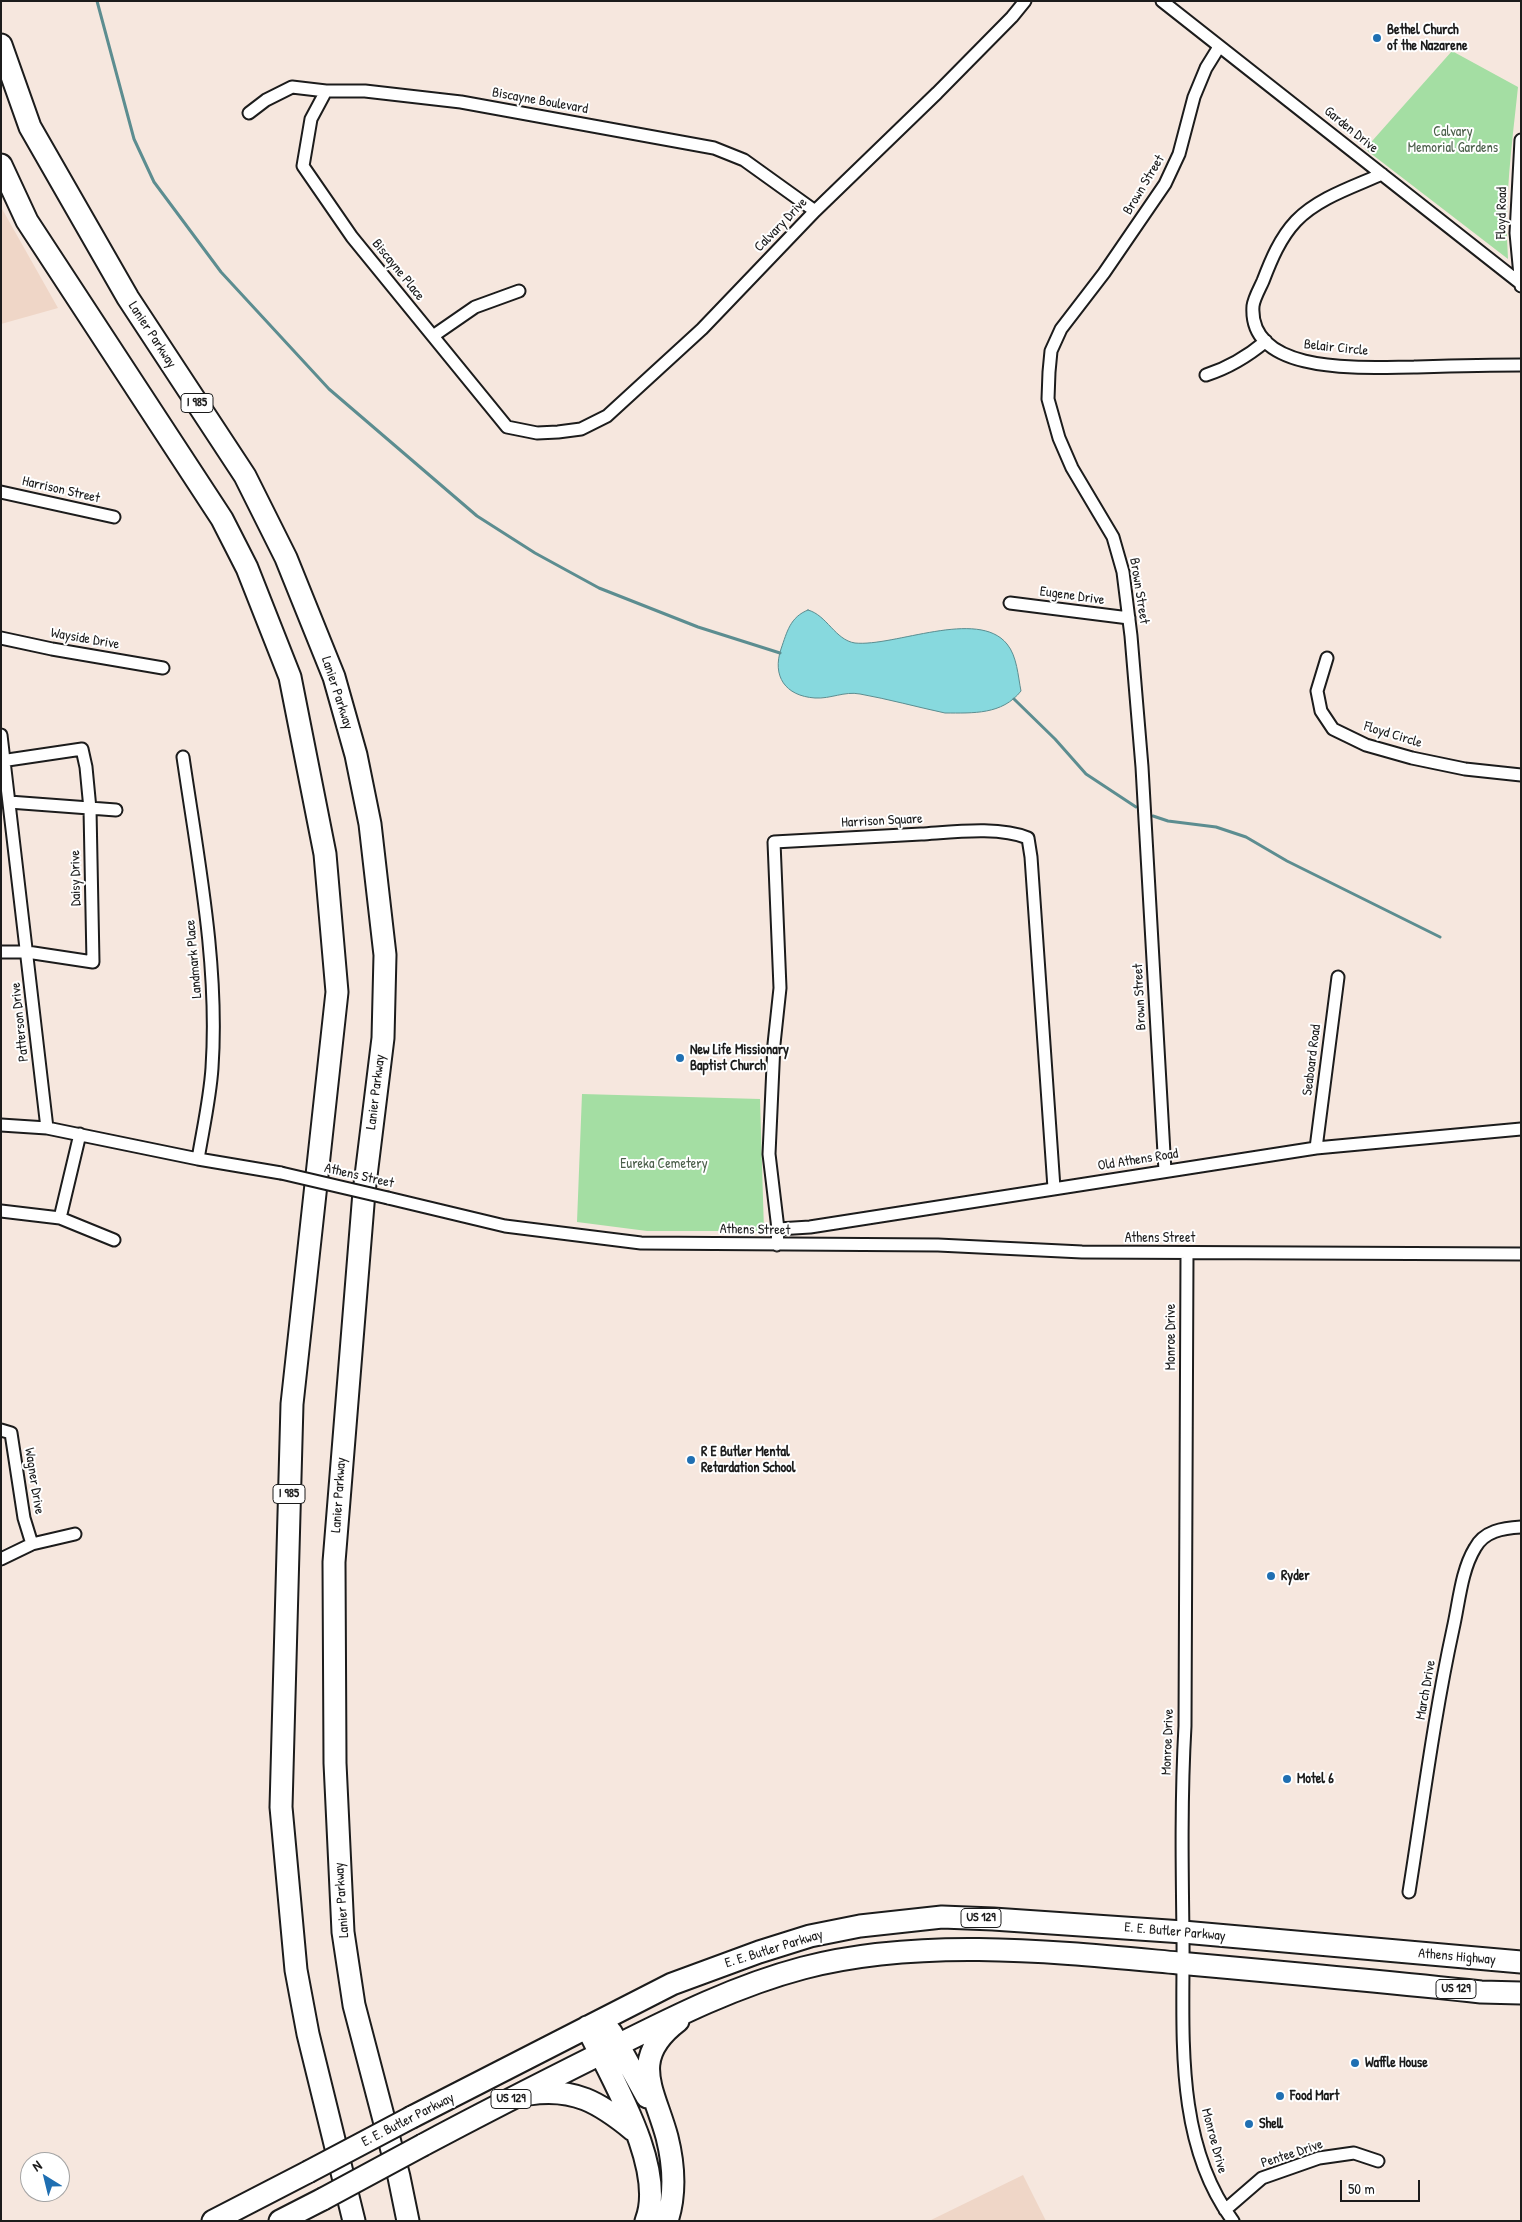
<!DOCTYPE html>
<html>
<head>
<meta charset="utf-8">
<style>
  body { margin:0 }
  #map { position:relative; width:1522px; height:2222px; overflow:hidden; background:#f6e7de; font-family:"Patrick Hand",sans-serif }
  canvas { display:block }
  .frame { position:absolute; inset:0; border:2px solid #1c1c1c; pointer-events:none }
  .north { position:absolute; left:20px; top:2152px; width:50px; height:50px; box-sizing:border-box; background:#fff; border:1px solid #a4a4a4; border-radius:50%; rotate:324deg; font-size:14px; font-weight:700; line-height:20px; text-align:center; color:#1c1c1c }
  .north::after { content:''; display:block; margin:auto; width:18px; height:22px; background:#1f6fb2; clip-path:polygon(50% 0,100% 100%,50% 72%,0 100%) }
  .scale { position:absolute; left:1340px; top:2180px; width:80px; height:22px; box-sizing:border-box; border:2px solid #1c1c1c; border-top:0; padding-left:6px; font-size:15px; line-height:18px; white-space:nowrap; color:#1c1c1c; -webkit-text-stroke:4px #fff; paint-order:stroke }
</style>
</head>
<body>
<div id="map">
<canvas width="1522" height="2222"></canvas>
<div class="frame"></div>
<div class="north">N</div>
<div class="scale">50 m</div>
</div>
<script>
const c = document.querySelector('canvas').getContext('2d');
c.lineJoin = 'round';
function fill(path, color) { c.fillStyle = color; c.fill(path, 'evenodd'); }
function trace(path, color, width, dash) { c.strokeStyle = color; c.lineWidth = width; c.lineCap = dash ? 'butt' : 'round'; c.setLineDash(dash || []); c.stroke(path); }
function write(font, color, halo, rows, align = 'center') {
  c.font = font + ' "Patrick Hand",sans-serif'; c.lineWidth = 4; c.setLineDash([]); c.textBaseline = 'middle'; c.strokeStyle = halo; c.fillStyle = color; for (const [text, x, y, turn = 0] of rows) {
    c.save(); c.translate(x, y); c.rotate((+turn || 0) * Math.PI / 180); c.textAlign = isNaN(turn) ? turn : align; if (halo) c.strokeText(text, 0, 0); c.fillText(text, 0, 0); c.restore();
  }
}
const built = new Path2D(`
  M1,207L58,308L1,324Z
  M1023,2175L1046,2221H929Z`);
const green = new Path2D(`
  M1452,51L1518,87C1512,144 1504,201 1508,259L1365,149Z
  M582,1094L760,1099L764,1231H647L577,1222Z`);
const water = new Path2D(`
  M808,610C827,615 835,640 855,643C894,647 978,608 1007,644C1017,656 1018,676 1021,691C1002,715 973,713 945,713C917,707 888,699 860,694C844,691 831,699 815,698C785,696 772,676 781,649C787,632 790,617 808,610Z`);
const stream = new Path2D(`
  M97,1L134,139L154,182L221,272L329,389L477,516L535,553L599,588L698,627L780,653
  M1014,699L1055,739L1086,774L1136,807
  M1153,816L1168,821L1216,827L1246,837L1287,861L1440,937`);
const street = new Path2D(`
  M1162,1L1520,283
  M326,91L311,119L303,166L352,237L507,427L537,433L558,432L581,429L607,416L702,329L815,211L937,93L1012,17L1025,1
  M249,113L266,100L292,87L326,91H365L461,102L714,148L744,160L815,211
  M1521,140L1516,233L1521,286
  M1382,174C1353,187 1318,198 1296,221C1280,238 1271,260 1263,281C1260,288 1254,298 1253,306C1248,377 1369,367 1414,367C1450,366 1485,365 1521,365
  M433,336L475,307L519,291
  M1206,375C1228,368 1248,356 1266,341
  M1,492L114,517
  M1010,603L1129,618
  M1,638L52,649L163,668
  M1327,658L1317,691L1321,711L1333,729L1366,745L1412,758L1465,769L1521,775
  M1,735L47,1128
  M183,757C198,860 219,965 212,1068C210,1098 203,1129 198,1159
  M1,761L82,749L86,767L90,809L93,962L27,952H1
  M9,802L116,810
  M1,1125L47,1128L198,1159L281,1173
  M1316,1148L1338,977
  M1165,1171L1142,767L1131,636L1123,572L1113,537L1072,468L1059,438L1048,399L1049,372L1051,351L1061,329L1104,273L1165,184L1179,154L1194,97L1206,68L1219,47
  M388,1198L505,1226L641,1243L938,1245L1082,1252L1521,1254
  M1,1211L60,1218L114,1240
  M60,1218L80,1134
  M778,1229L769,1154L774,1044L780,988L774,842C823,839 872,837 921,834C953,832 999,826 1028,838L1031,857L1054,1188
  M777,1245L778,1229L810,1227L1316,1148L1521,1129
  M1187,1253L1185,1726C1181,1796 1182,1865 1183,1935C1184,2030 1173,2141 1233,2221
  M1,1430L11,1433L24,1518L32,1544
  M1,1559L32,1544L75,1534
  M1409,1892C1423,1804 1434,1716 1453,1629C1459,1603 1461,1571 1475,1548C1484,1531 1503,1528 1521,1527
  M1225,2210L1262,2178L1319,2158L1354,2153L1378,2161`);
const highway = new Path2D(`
  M1,45L30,127L128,298L245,476L286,558L334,677L356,755L370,824L385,955L383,1038L364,1192L334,1562L335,1763L343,1932L354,2005L399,2177L408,2221
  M1,165L27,221L222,519L247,568L290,677L325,854L337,992L292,1404L281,1807L296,1970L308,2034L354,2221
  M587,2027C610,2076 667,2168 646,2221
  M611,2032L647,2097
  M529,2094C574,2087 600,2103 633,2130
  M412,2117L672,1984L759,1952L810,1936L860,1926L942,1917L993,1919L1183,1932L1521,1962
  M423,2145C481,2114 540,2084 600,2054C666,2021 731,1987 803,1968C922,1937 1057,1952 1178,1963C1279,1972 1380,1981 1481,1992L1521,1993
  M213,2221L308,2172
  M280,2221L323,2199
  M667,2221C676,2193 674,2165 667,2137C654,2089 628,2059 678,2021`);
const streetBridge = new Path2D(`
  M281,1173L388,1198`);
const highwayBridge = new Path2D(`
  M308,2172L412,2117
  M323,2199L423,2145`);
const markers = [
  [1377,38,5,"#1f6fb2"],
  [680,1058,5,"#1f6fb2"],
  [691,1460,5,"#1f6fb2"],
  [1271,1576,5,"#1f6fb2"],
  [1287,1779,5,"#1f6fb2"],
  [1355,2063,5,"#1f6fb2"],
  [1280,2096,5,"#1f6fb2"],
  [1249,2124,5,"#1f6fb2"]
];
const shields = [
  [197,403,32],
  [289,1494,32],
  [981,1918,40],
  [1456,1989,40],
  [511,2099,40]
];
const shieldNames = [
  ["I 985",197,403],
  ["I 985",289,1494],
  ["US 129",981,1918],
  ["US 129",1456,1989],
  ["US 129",511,2099]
];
const poiNames = [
  ["Bethel Church",1387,30],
  ["of the Nazarene",1387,46],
  ["New Life Missionary",690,1050],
  ["Baptist Church",690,1066],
  ["R E Butler Mental",701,1452],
  ["Retardation School",701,1468],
  ["Ryder",1281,1576],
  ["Motel 6",1297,1779],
  ["Waffle House",1365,2063],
  ["Food Mart",1290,2096],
  ["Shell",1259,2124]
];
const streetNames = [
  ["Biscayne Boulevard",540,101,10],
  ["Garden Drive",1351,130,39],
  ["Brown Street",1144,185,-59],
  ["Floyd Road",1502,213,-89],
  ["Calvary Drive",781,225,-46],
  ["Biscayne Place",398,270,51],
  ["Lanier Parkway",152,335,57],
  ["Belair Circle",1336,348,6],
  ["Harrison Street",61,490,13],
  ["Brown Street",1139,591,81],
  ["Eugene Drive",1072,596,8],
  ["Wayside Drive",85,639,10],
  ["Lanier Parkway",337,693,72],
  ["Floyd Circle",1393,735,17],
  ["Harrison Square",882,821,-3],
  ["Daisy Drive",76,878,-91],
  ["Landmark Place",194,959,-95],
  ["Brown Street",1140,997,-93],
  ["Patterson Drive",20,1022,-96],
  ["Seaboard Road",1312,1060,-83],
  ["Lanier Parkway",376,1092,-83],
  ["Old Athens Road",1138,1160,-9],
  ["Athens Street",359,1176,13],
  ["Athens Street",755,1230,1],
  ["Athens Street",1160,1238],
  ["Monroe Drive",1171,1337,-90],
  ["Wagner Drive",34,1481,81],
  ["Lanier Parkway",339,1495,-86],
  ["March Drive",1426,1690,-80],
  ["Monroe Drive",1168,1742,-88],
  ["Lanier Parkway",342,1900,-94],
  ["E. E. Butler Parkway",1175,1932,5],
  ["E. E. Butler Parkway",774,1949,-17],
  ["Athens Highway",1457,1957,5],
  ["E. E. Butler Parkway",408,2120,-27],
  ["Monroe Drive",1214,2141,75],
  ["Pentee Drive",1292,2154,-18]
];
const parkNames = [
  ["Calvary",1453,132],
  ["Memorial Gardens",1453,148],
  ["Eureka Cemetery",664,1164]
];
fill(built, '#efd6c7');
fill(green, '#a4dea3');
fill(water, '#87d9de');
trace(water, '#5c8d90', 1);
trace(stream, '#5c8d90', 3);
trace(street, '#1c1c1c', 15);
trace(highway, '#1c1c1c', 25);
trace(street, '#fff', 11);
trace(highway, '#fff', 21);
trace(streetBridge, '#1c1c1c', 15, []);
trace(highwayBridge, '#1c1c1c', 25, []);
trace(streetBridge, '#fff', 11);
trace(highwayBridge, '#fff', 21);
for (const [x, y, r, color] of markers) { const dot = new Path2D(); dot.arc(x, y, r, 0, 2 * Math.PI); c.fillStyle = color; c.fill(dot); trace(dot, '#fff', 2); }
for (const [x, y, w] of shields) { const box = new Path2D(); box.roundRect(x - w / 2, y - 9.5, w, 19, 4); c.fillStyle = '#fff'; c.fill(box); trace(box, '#1c1c1c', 1); }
write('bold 12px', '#1c1c1c', null, shieldNames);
write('bold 14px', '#1c1c1c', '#fff', poiNames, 'left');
write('14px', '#1c1c1c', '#fff', streetNames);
write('14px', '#4c604b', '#fff', parkNames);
</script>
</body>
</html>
